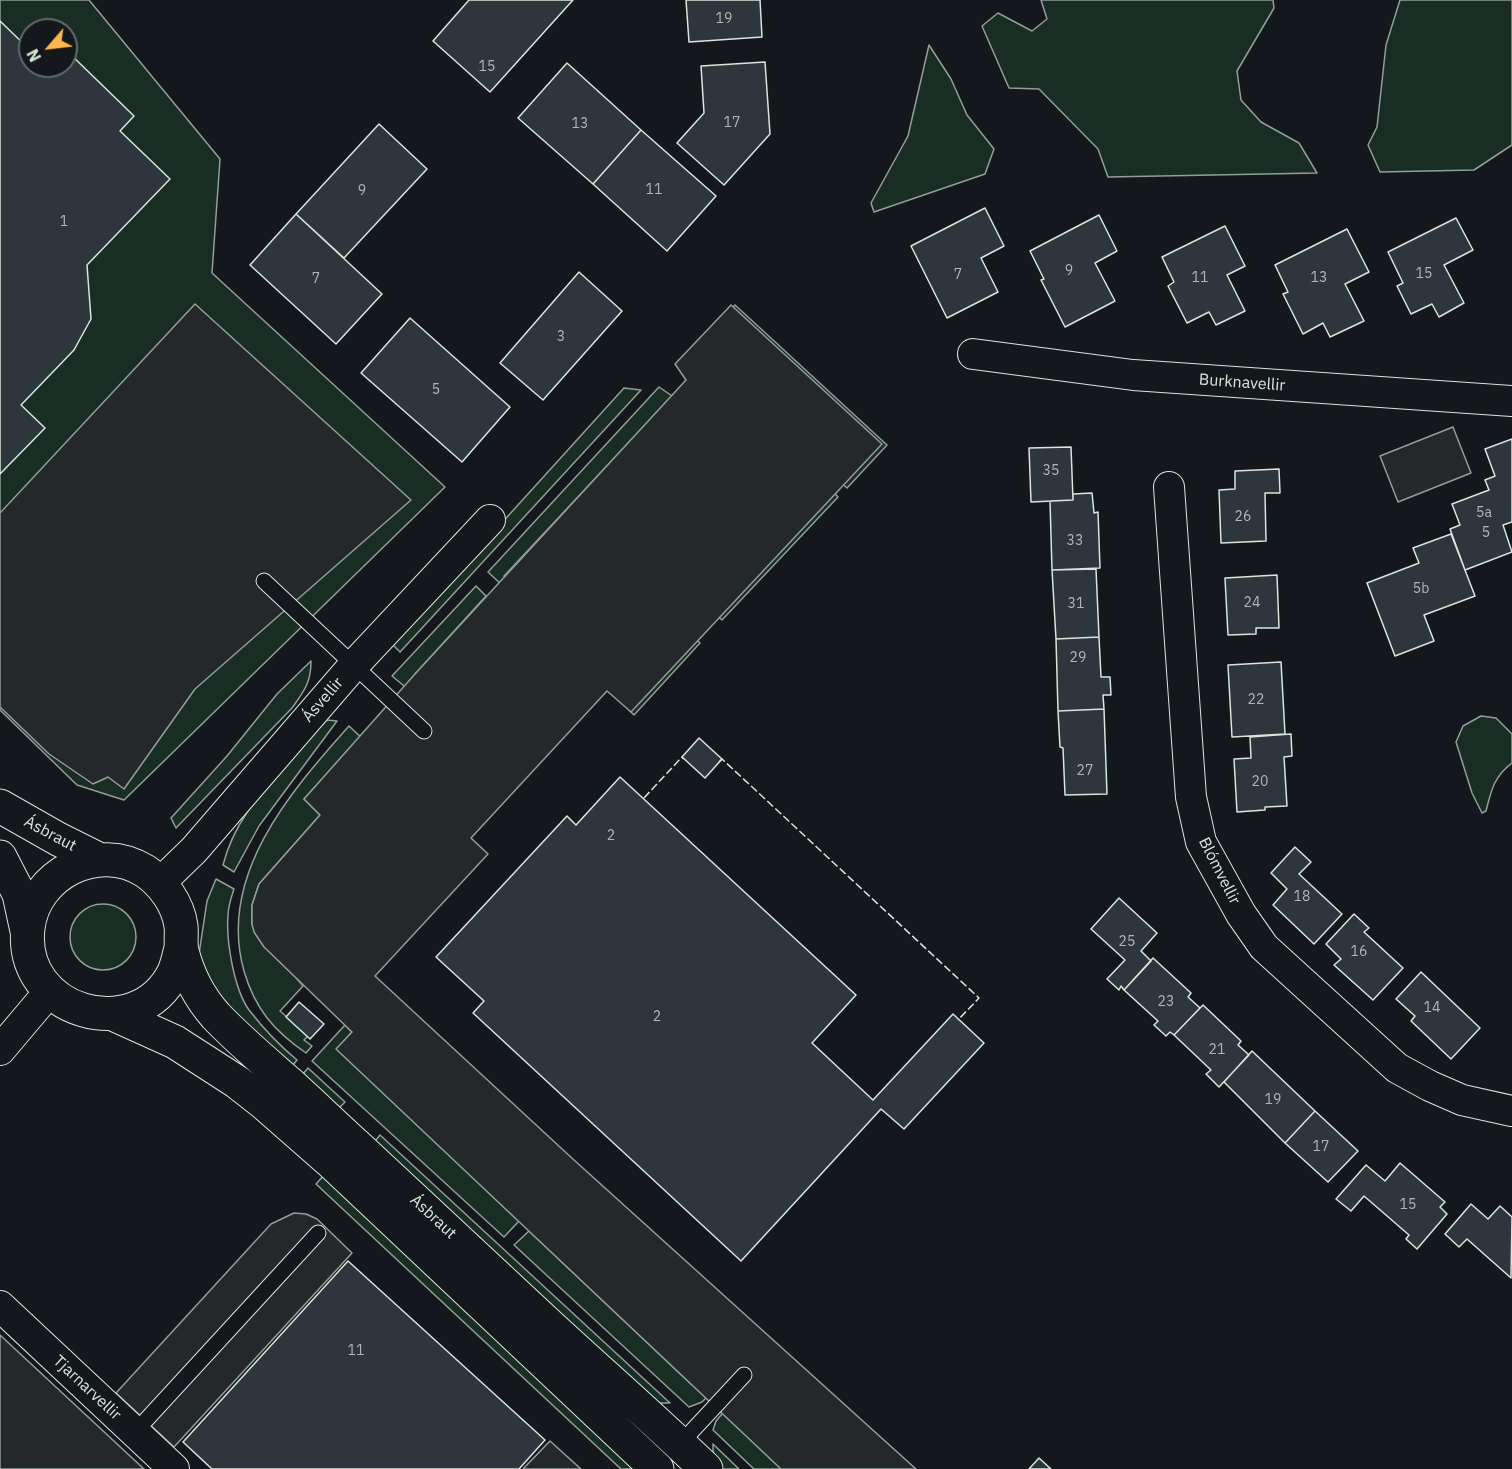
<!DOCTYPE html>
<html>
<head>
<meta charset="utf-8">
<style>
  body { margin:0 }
  #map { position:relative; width:1512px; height:1469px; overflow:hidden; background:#14181c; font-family:"IBM Plex Sans",sans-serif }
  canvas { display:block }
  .north { position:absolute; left:18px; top:18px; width:60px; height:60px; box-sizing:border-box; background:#14181c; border:2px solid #626a69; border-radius:50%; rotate:242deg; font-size:16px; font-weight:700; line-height:24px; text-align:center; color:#d8e6dc }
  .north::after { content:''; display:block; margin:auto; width:21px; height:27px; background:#ffb74d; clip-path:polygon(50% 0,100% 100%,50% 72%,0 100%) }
</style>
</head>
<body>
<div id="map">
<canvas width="1512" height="1469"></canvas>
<div class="north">N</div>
</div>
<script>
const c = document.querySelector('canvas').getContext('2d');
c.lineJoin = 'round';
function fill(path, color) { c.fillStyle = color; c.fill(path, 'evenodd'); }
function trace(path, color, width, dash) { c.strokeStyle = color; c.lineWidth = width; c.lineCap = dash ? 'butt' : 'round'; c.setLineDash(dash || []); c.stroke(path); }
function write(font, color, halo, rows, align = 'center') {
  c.font = font + ' "IBM Plex Sans",sans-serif'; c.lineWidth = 4.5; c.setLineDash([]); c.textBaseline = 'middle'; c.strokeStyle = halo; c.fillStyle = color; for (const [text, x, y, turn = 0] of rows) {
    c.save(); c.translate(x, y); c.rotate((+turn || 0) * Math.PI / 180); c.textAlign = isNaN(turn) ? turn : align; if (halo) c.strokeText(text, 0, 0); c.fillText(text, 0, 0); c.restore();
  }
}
const green = new Path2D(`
  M0,0H89L220,159L212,273L445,487L124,800L77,785L0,710ZM30,30H66V66H30Z
  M1041,0H1273L1274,8L1237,71L1241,100L1261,122L1299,143L1317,173L1108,177L1098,149L1039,89L1009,88L982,26L998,13L1032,31L1047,19Z
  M1400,0H1512V145L1474,170L1380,172L1368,145L1377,127L1386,45Z
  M929,45L951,79L967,115L994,149L985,174L874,212L871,203L908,136Z
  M735,305L887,445L847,488L694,348Z
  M659,387L678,400L662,407L504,576L518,600L488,572Z
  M624,388L641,390L400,652L392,644Z
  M830,488L838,497L722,620L713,612Z
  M476,586L486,596L415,674L409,690L392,676Z
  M693,636L700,643L634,715L627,708Z
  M311,661C311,683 304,691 292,708L176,828L171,818L227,756L277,694Z
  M1481,716L1496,718L1512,734V763C1494,776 1491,791 1486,811L1482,813L1472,793L1456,742L1463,726Z
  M327,720L337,721L259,826L234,872L223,865C233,825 259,794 286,764C299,749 312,733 327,720Z
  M349,726L381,756L354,744L304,799L320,815L259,884L252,905V924L303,986L280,1011L308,1036L304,1040L312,1046L306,1053C274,1031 255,1009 244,971C217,876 290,792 349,726Z
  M216,879L234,889C231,898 228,906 228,916C226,941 234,989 249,1010C263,1028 280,1046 297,1060L289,1070L216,1003L199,954L207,901Z
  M70 937a33 33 0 1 1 66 0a33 33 0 1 1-66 0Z
  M345,1025L352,1032L337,1049L519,1221L504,1237L312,1061Z
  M308,1068L345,1102L335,1112L299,1079Z
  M380,1135L670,1403H659L372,1145Z
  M326,1173L641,1469H621L316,1184Z
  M529,1231L691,1384L715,1389L702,1402L689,1407L514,1245Z
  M727,1408L782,1469H754L713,1430L716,1421Z
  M713,1444L739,1469H720L713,1452Z`);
const parking = new Path2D(`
  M195,304L411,500L195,689L124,789L108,777L93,784L49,754L0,707V513Z
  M731,305L882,444L631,712L607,691L471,838L488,854L375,976L574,1160L916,1469H781L336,1049L352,1032L264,947L254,932L252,924V905L259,884L320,815L304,799L415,674L686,380L675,364Z
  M1453,427L1471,473L1398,502L1380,456Z
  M294,1213L306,1214L317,1219L352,1253L174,1447L116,1393L271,1224Z
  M0,1335L144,1469H0Z
  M550,1441L581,1469H523Z`);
const building = new Path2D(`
  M469,0H573L490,92L433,41Z
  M686,0H760L762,37L689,42Z
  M0,21L30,50V66H66V50L134,116L120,131L170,179L87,265L91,319L74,350L21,405L45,428L0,474Z
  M765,62L770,134L724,185L677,143L704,113L701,66Z
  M567,63L641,130L593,184L518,118Z
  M379,124L427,169L344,258L296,214Z
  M641,130L716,196L667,251L593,184Z
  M985,208L1004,246L981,258L998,292L947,318L911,246Z
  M296,214L382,294L336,344L250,265Z
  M1099,215L1117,251L1095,263L1115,301L1065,327L1041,280L1044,279L1030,251Z
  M1456,218L1473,250L1444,265L1464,303L1439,317L1432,304L1411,314L1397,286L1403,283L1388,252Z
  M1225,226L1245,266L1227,275L1245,311L1216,325L1209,312L1187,323L1168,286L1174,282L1162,257Z
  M1347,229L1369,272L1345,284L1364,321L1330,337L1323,323L1303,334L1283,294L1288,292L1275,265Z
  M579,272L622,311L543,400L500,363Z
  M410,318L510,407L462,462L361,373Z
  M1512,439V522L1503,525L1512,552L1465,570L1450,529L1460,525L1452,504L1489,490L1485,480L1495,476L1485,449Z
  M1071,447L1073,500L1031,502L1029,448Z
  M1279,469L1280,493H1265L1266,541L1221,543L1219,490L1235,489V471Z
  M1092,493L1094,513L1098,512L1100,568L1052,570L1050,501L1073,500V494Z
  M1451,534L1475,596L1424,615L1434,641L1395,656L1367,583L1419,563L1413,548Z
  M1096,569L1099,637L1056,639L1052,570Z
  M1277,575L1279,628H1256V634L1228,635L1225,578Z
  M1099,637L1101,677H1110L1111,695H1103L1104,709L1058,711L1056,639Z
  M1281,662L1285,734L1232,737L1228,665Z
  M1104,709L1107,794L1065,795L1063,748L1060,747L1058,711Z
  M1291,734L1292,756L1284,757L1287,806L1265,807V810L1237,812L1234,759L1251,758L1250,737Z
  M699,738L722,759L705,778L682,757Z
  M620,777L856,995L812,1043L873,1100L953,1014L984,1043L904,1129L881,1109L741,1261L473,1013L484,1001L436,957L567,816L576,825Z
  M1295,847L1311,862L1299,874L1342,914L1314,944L1273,905L1287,889L1271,873Z
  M1119,898L1157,933L1141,951L1151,961L1124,990L1121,986L1119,990L1107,979L1125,960L1091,929Z
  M1354,914L1369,928L1364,932L1403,968L1373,1000L1334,965L1341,959L1326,944Z
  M1153,958L1191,993L1188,997L1200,1008L1174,1035L1170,1032L1166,1036L1154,1025L1158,1021L1124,990Z
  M1421,972L1480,1028L1451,1059L1411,1021L1415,1016L1396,999Z
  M299,1002L324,1024L310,1039L286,1017Z
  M1203,1005L1241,1041L1238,1045L1249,1055L1219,1087L1206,1074L1211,1070L1174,1035Z
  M1252,1051L1315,1111L1285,1143L1224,1082Z
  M1315,1111L1358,1151L1328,1182L1285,1143Z
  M1400,1163L1445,1202L1440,1207L1447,1214L1417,1249L1406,1239L1409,1235L1364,1196L1351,1211L1336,1199L1366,1165L1385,1181Z
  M1471,1204L1488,1219L1500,1206L1512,1217L1511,1278L1467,1239L1459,1247L1445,1234Z
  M348,1261L545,1440L519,1469H212L183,1442Z
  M1039,1458L1051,1469H1029Z`);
const service = new Path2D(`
  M264,581L424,731
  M135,1432L318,1233
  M680,1444L744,1375`);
const minor = new Path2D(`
  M973,354L1133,375L1512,401
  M1169,487L1191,797L1201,842L1241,914L1264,947L1397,1068L1430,1086L1462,1100L1512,1111
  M160,883L194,850L354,665L490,520
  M0,1050L49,992
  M0,1306L174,1469`);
const tertiary = new Path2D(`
  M0,806L58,839L100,860
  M0,857L19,894L27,931
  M181,948C179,956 177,965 174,972C137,1047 18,1013 28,928C34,874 98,841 145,871C163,883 178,904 181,926C182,934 180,943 182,951C188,975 200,998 216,1016C239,1040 264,1061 289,1083C312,1104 334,1125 357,1146C420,1205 483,1264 547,1323C600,1372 654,1419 706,1469
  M113,1014L175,1042L237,1082L265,1104L330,1161L657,1469`);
const fence = new Path2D(`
  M719,762L722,759L979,998L958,1020
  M644,798L682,757L683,759`);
const numberNames = [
  ["19",724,19],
  ["15",487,67],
  ["17",732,123],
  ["13",580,124],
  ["11",654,190],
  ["9",362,191],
  ["1",64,222],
  ["9",1069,271],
  ["15",1424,274],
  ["7",958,275],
  ["11",1200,278],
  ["13",1319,278],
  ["7",316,279],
  ["3",561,337],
  ["5",436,390],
  ["35",1051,471],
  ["5a",1484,513],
  ["26",1243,517],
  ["5",1486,533],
  ["33",1075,541],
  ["5b",1421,589],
  ["24",1252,603],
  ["31",1076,604],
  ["29",1078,658],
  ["22",1256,700],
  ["27",1085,771],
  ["20",1260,782],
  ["2",611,836],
  ["18",1302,897],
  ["25",1127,942],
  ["16",1359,952],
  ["23",1166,1002],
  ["14",1432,1008],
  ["2",657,1017],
  ["21",1217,1050],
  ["19",1273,1100],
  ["17",1321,1147],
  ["15",1408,1205],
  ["11",356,1351]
];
const streetNames = [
  ["Burknavellir",1242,383,4],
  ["Ásvellir",323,700,-49],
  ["Ásbraut",50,834,28],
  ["Blómvellir",1219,871,63],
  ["Ásbraut",433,1217,43],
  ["Tjarnarvellir",87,1388,43]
];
fill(green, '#1a2d24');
trace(green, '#939e99', 1.5);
fill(parking, '#24282b');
trace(parking, '#939e99', 1.5);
fill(building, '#2c363c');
trace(building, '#d8e6dc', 1.5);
trace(service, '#d8e6dc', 17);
trace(minor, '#d8e6dc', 32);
trace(tertiary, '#d8e6dc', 35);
trace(service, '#14181c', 15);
trace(minor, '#14181c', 30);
trace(tertiary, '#14181c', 33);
trace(fence, '#d8e6dc', 1.5, [8, 3]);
write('14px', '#adbab4', null, numberNames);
write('16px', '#d8e6dc', '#14181c', streetNames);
</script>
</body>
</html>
